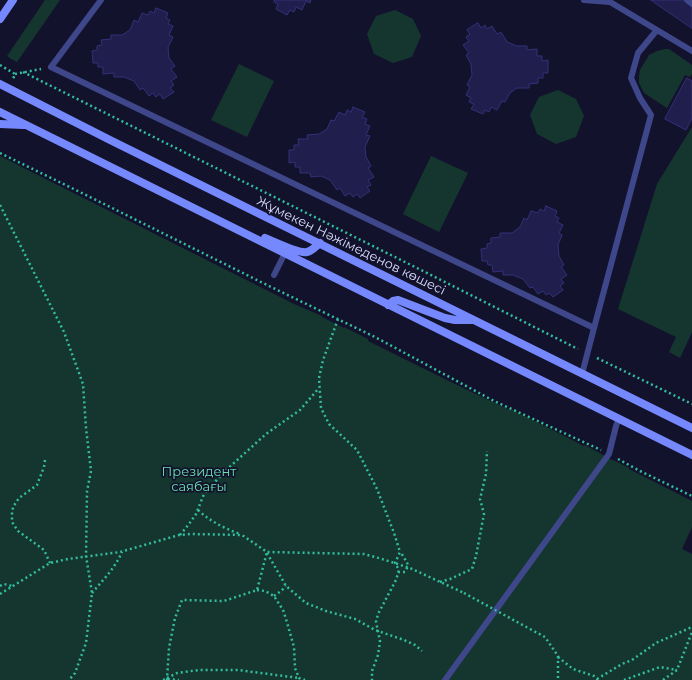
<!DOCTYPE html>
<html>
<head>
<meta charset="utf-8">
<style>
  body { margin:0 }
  canvas { display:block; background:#12122c }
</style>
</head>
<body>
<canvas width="692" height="680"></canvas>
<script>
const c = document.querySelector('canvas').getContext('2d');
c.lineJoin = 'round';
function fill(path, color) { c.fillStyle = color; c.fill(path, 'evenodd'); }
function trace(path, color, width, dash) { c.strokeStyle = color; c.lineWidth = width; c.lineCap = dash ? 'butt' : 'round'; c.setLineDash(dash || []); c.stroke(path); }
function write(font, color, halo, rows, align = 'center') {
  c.font = font + ' Montserrat,sans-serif'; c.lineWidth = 3.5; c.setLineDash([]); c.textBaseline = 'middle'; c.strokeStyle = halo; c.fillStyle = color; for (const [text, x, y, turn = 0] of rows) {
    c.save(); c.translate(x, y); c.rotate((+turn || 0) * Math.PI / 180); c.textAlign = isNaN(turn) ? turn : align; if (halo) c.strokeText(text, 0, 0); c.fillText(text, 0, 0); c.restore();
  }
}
const green = new Path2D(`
  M45,0H60L17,62L11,59L7,56Z
  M395,10L413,19L421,36L412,57L393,63L374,54L367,34L376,16Z
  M665,49H669L692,65V74L690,77L685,75L667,108L644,93L639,83V76L640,70L649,55L657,51Z
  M239,64L274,81L247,137L211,120Z
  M558,90L576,99L584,116L576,137L556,144L537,134L530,115L539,97Z
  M692,127V332L680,358L669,352L676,337L618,309L657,184Z
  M0,156L294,304L322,316V317L344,328V327L368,339V341C415,364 462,388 510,410L511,409L584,446L585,445L612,460H613L629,468V469L692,501V527L682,549L692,554V680H0Z
  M431,156L468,173L439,232L403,214Z`);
const building = new Path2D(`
  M275,0H311L310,3L306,1L302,10L296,7L294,12L290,10L287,15L276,9L278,4L274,2Z
  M651,0H692V28Z
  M156,8L168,13L166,18L170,20L168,24L173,26L169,35L173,37L168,47L169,58L175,66L171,69L177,77L171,81L174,85L170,88L174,92L163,99L160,94L156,97L153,93L149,96L143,88L140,90L134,81L124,77H114V73L103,74V67H98V63H93L92,51L97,50V46L102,45L101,40L111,39V35H122L130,30L134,20L138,22L142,13L148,15L150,11L154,13Z
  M478,23L481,28L485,25L487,29L492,26L497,34L501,32L507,42L517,46H527V50L537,49V56H542V61L548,60V73H543V78H538V83L529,84V88H517L510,93L505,102L502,101L497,110L491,107L489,112L485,110L483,114L471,109L474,104L469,102L471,98L466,95L470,87L467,85L472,75L471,64L466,55L469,53L463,45L469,41L466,37L470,34L467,30Z
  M687,78L692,81V118L686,130L665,119Z
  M353,107L365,112L362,117L367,119L365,124L370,126L366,135L370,136L365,147L366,157L371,166L368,168L374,177L368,180L371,185L367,187L370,191L360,198L357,194L353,197L350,193L345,196L340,188L337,190L330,180L321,176L311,177L310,173H300V167H295V162L289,163V150H294V145H299L298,139H308L307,135L319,134L327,129L331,120L334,121L339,112L345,115L347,110L351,112Z
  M546,206L557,211L555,216L559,218L557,222L563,225L559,233L562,235L558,245L559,256L564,265L561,267L567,275L561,279L564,283L560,286L563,290L553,297L549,293L546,295L543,291L538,294L533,287L530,288L523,279L513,275H503V271L493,272L492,265H488L487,261H482L481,249L487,248V244L491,243V238L500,237V233H512L520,227L524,218L527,220L531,211L538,213L540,209L544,211Z`);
const path = new Path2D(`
  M0,65L15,74L13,79
  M23,72L409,264L578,349
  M15,74L41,69
  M0,153L88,196L269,286L375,337L494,401L601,450
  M0,205L64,332L83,384L86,428L91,471L87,491L86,556L92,593L86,643L75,673L69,680
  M338,319L323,360L319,378L321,408L329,424L357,450L377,489L394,533L400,552L395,563L399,570L396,580L378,614L376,622L380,641L378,655L372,671V680
  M597,358L692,404
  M618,459L640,471L692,496
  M45,460L44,467L37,485L19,498L13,507L12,514V522L18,531L44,550L50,563
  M198,510C211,522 224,528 240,534
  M180,535L189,524L196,514L204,494L224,472L266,434L300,410L319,388
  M267,553L286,586L306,603L326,611L355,619L375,630L404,640L415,645L422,651
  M398,572H405C411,562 405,562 401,552
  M440,582L450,579L472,569L476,556L484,514L480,499L486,474L487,451
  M0,586L4,584L12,586
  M257,590L265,591L274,596L283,610L286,619L294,647L295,668L299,678L305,680
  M92,593C103,580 115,568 122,552
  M0,594L50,563L68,559L120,552L179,535L191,534L242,535L267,552L364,554L382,559L410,568L464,593
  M274,596L281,591L286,586
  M530,629L545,637L558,656V680
  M558,657L573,669L594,676L598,680
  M167,678L177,673L199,670H238L299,678
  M597,679L622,664L632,660L656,643L692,627
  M163,680L167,679L179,680
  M168,680L167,679L169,648L175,618L182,600L224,601L257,590L267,552
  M624,680L660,667L677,670
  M663,680L677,670L692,632`);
const lane = new Path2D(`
  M101,0L51,67L594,328
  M584,0L610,2L692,51
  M687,0L692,4
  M274,275L285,253
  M582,374L594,328L651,115L640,98L631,78L638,53L657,30
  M445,680L609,454L616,426L619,418`);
const secondary = new Path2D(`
  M0,19L13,0
  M0,84L110,140L692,428
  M0,112L692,455
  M0,124L23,125
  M265,238C273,241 299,254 307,252C312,251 316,246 320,243
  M388,305L393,301L398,300L445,318L455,320H472`);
const pathBridge = new Path2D(`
  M464,593L530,629`);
const streetNames = [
  ["Жұмекен Нәжімеденов көшесі",351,246,26]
];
const parkNames = [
  ["Президент",199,472],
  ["саябағы",199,487]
];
fill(green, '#15362f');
fill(building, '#201e4c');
trace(building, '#333078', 1);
trace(path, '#33bd9e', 2.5, [2, 3]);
trace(lane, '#3e478a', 6);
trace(secondary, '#7588fd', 8);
trace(pathBridge, '#33bd9e', 2.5, [2, 3]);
write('13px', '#dddefe', '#12122c', streetNames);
write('13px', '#68e0ae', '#12122c', parkNames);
</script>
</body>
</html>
